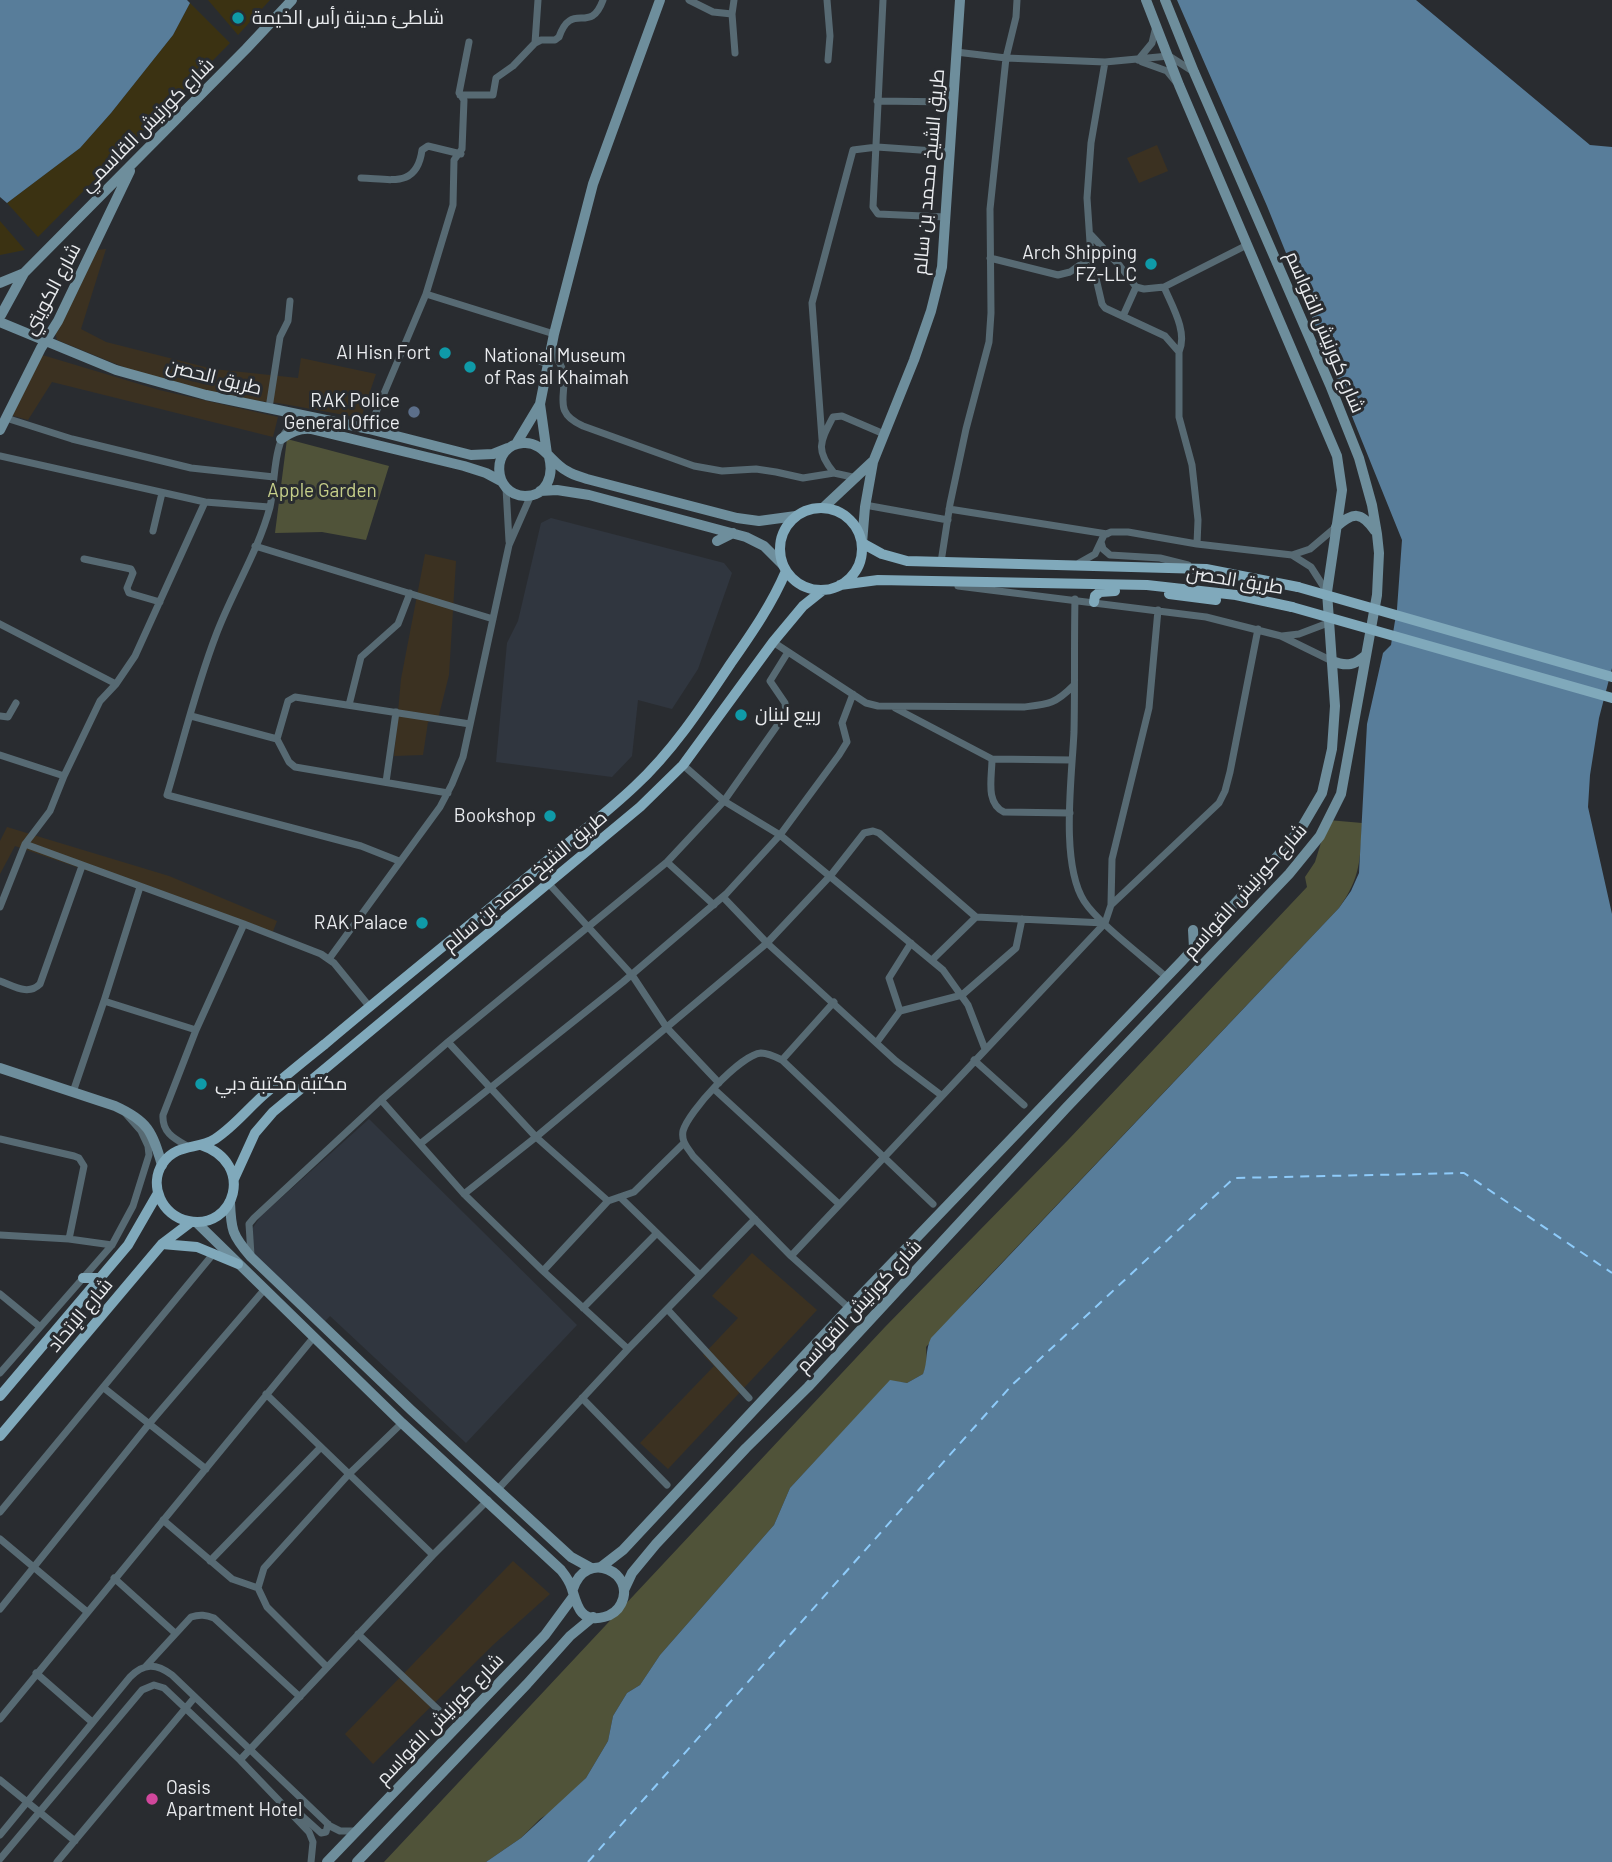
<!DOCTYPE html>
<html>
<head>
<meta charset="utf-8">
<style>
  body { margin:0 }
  canvas { display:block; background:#292c30 }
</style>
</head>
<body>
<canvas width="1612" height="1862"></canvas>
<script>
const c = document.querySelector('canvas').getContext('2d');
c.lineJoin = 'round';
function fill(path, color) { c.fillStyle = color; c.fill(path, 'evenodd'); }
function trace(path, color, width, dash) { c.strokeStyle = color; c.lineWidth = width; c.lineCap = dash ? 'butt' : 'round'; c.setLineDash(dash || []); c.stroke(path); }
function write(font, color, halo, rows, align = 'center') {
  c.font = font + ' Barlow,Cairo,sans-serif'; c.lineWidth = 6; c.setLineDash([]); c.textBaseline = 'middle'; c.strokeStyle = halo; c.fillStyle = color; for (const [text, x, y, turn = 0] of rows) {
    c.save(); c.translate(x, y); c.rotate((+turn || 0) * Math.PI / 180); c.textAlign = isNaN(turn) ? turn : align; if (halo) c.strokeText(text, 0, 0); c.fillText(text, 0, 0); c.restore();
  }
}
const commercial = new Path2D(`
  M1157,145L1168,171L1139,183L1127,158Z
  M106,249L81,329L106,342L213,369L298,378L301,358L376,374L361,418L278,403L230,398L131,370L57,340L55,332L76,295L96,250Z
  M39,354L159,390L278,417L273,437L52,382L28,420L10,415Z
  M425,554L456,561L449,675L438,719L428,722L423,755L394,756L401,679Z
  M7,827L169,876L277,921L272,934L15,846L0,874V841Z
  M752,1253L817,1310L668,1469L640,1443L714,1366L703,1355L738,1318L712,1296Z
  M513,1561L550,1594L493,1645L373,1764L345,1734Z`);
const built = new Path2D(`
  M551,518L724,563L732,573L698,669L672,709L638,700L632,756L612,777L496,762L507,643L518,621L541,523Z
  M369,1119L577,1325L466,1443L330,1316L324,1322L254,1254L252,1229L261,1216Z`);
const green = new Path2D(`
  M287,439L389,466L366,540L322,532L275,533Z
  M1328,820L1362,823C1360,860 1361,877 1339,908L974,1292L926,1347L927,1365L923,1374L907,1383L890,1381L790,1488L774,1525L660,1655L640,1685L627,1693L613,1716L608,1741L586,1778L555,1809L540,1819L521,1838L486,1862H384L885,1327L1069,1139L1307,887L1305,877L1315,862Z`);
const sand = new Path2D(`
  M208,0H270L238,35Z
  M190,3L230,43L38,237L7,203L80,148L111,113L173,35Z
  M0,221L25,250L0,255Z`);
const water = new Path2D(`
  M0,0H187L190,3L173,35L111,113L80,148L7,203L0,197Z
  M1177,0H1416L1590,145L1612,147V668L1599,718L1590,775L1588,807L1612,914V1862H486L521,1838L586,1778L608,1741L613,1716L627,1693L640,1685L660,1655L774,1525L790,1488L890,1380L907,1383L923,1374C928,1362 925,1350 931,1338L1339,908L1351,891L1359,873L1367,724L1383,653L1391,645L1397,609L1402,540L1267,206Z`);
const ferry = new Path2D(`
  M588,1862L1011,1386L1234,1178L1464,1173L1612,1273`);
const street = new Path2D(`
  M689,0L713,12L732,14L734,0
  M827,0L830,36L828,60
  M883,0L873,207L878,214L946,217
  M732,14L735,53
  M535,43L538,0
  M956,52L1006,58L1105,62L1169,56L1194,72
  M1138,60L1152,43L1156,26
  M1142,62L1167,71L1176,82
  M460,95H493L496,78L513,66L535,43L541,40H555L559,37C572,0 590,36 603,0
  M877,101L954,102
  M361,178C391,179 417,188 422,150L428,146L461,154
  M1091,235L1120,266L1136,287L1144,289L1164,287L1247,245
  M1091,257L1102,304L1105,308L1165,336L1179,352V417L1192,465L1198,520L1197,544
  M990,258L1058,275L1070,272L1091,257L1087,198L1091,143L1105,62
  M1164,287C1172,306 1188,332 1179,352
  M426,294L453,205L454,160L462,149L464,100L459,93L469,42
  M1123,316L1136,287
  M551,350C555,356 561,363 563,371C568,395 551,412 583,426L694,466L722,471L756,469L776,472L803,478L834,473L857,478
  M269,408L280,337L288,321L290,301
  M304,416C270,431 277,476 270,507C258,552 232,592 216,635C196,687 183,742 167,795L361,846L399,861
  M6,418L72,439L191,468L274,477
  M369,429L426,294L554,334
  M822,439L812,303L853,150L877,147L949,152
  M0,456L205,502
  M834,473C815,450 820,442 833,417L842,416L884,434
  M506,488L509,541
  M865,505L948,520
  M949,509L1107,534
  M153,531L162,493
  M1101,542L1103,549L1110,555L1160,558L1188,565
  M255,546L493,619
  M1292,555L1310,549L1336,527
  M84,559L131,569L133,573L127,588L129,593L160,602
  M941,562L950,504L966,429L989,342L991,313L990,209L1006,58L1016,17L1017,0
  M1079,563L1095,554L1104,535L1111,532H1128L1197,544L1292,555L1311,567L1327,592
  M958,586L1206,617L1281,636L1332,661
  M1075,599C1074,643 1075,688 1074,732C1072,776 1060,863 1084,901C1098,923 1145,958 1166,977
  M0,624L116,684
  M1282,636L1299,634L1328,623
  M773,642L866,703L878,706L1024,707C1049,704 1055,704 1073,686
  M349,705L361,657L398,624L410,593
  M895,708L992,759L1072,760
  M0,716L8,717L16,703
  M191,716L277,739L288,701L295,697L470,724
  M277,739L289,762L295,767L448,793
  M0,755L64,776
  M992,759C992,777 985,803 1004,812L1070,813
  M683,765L724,801L780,835L943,970L968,1005L985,1049
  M386,782L396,712
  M25,844L244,924L321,954L334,963L369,1006
  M667,862L714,905
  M550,885L632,975L667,1028L719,1083
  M140,887L104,1001L196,1030
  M723,897L767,943L896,1061L941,1095
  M1111,904L1112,859L1149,708L1158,610
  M0,907L25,844L50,811L64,776L100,701L116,684L135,656L205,502L269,507
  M329,959L440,807L452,784L463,757L509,545L531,495
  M932,960L976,917
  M0,981C14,986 28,996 40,984L82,866
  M900,1011L889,978L911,943
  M448,1042L536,1137L608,1201
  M877,1042L900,1011L962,995L1016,948L1022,919
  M782,1060L834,1002
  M974,1060L1024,1105
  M714,1089L839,1204
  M73,1092L104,1001
  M381,1100L464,1194L543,1271L628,1349
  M0,1139L74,1156L79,1158L84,1166L69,1239
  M420,1144L623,982L726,894L780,835L839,755L847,742L842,723L853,694
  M187,1146C173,1138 162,1132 163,1115L196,1030L244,924
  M464,1194L536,1137L767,943L831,875L864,833L873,831L879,833L976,917L1105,923
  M620,1197L700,1275
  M0,1235L69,1239L112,1245
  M251,1255L249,1224L254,1218L381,1100L448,1042L667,862L724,801L786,713L785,703L770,681L788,652
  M791,1256L1105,923L1111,905L1219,803L1225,791L1230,772L1258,629
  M543,1271L608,1201L634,1192L684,1143
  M0,1294L39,1326
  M583,1308L657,1233
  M849,1308L791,1256L693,1156C688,1148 681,1142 683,1131C688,1112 740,1055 761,1053C768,1053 776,1057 782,1060L933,1204
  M668,1310L749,1398
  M0,1373L112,1245L133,1206L149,1155L148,1146L141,1131L126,1114
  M104,1388L206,1469
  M266,1394L433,1555
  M582,1398L667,1485
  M498,1489L628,1349L755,1219
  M0,1512L214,1253
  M163,1520L232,1579L258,1588
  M0,1539L86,1611
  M210,1561L321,1447
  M114,1578L175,1633
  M0,1609L149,1424L264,1290
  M358,1634L447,1718
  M146,1666L191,1617C200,1614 206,1615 214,1618L300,1697
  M327,1667L267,1607L258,1588L264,1568L349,1474L402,1423
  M36,1673L92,1722
  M0,1719L314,1337
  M240,1760L433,1555L488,1500
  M0,1780L75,1841
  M290,1812L301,1815L321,1833L326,1832L328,1824
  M0,1835L130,1677C144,1663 156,1663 172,1675L330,1826L340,1831H356
  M0,1859L142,1690L154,1685L164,1688L240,1760L309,1832L313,1842L311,1862
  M57,1862L195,1697`);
const secondary = new Path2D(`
  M0,283L24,273
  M1,315L24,273L246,49L292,0
  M0,322L116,370L206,395L369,429L471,455L493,454L508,448
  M537,359L548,362
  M0,430L41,348L58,321L130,171
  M281,439C291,432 299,428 311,429L464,466L486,473L501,481
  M516,444L540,404
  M547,454L540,404L554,334L593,184L660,0
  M549,457C554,475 547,496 525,496C492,495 490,445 523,443C543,441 551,463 567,471C573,475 581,477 587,479L737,518L759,521L796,516
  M540,491L557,490L589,495L746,537L764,546L783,565
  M823,508L872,462
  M1336,527C1353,512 1361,511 1375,531
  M717,541L733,533
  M862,543L865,507L873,462L914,360L931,311L942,267L960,0
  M1332,661C1347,667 1355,665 1366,655
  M1193,930L1194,948
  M0,1068L115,1106C148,1121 152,1131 162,1165
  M230,1202C231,1230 232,1235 251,1257L411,1410L571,1557L591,1568
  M196,1222L402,1423L561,1570C565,1575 570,1582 572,1589C577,1605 580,1623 604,1617C612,1615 618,1610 621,1604C637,1573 586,1548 573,1589
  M601,1567L623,1550L849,1308L1182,961L1264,872L1302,827L1322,793L1332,749L1335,706L1327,592L1342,490L1337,456L1179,85L1146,0
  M624,1590L632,1573L656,1544L746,1448L808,1387L1066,1108L1289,874L1320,836L1341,794L1377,595L1379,553L1377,534L1372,505L1359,458L1330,385L1194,72L1165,0
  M327,1862L545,1635L573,1597
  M357,1862L527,1684L570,1636L593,1617`);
const primary = new Path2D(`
  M780 549a41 41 0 1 1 82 0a41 41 0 1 1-82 0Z
  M862,543L882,554L907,561L1206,569L1298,587
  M840,585L878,580L1147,585L1236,595L1292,607
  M1169,594L1216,600
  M1094,602L1095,596L1100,592L1115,591
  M201,1145C256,1163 235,1231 188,1221C162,1216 148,1185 163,1163C177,1143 197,1150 215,1139C235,1126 249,1107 267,1092C286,1075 305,1060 325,1044C403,978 483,915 561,849C586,828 612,808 635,786C673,751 703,705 731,663C752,633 772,604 786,571
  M234,1179L255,1133L273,1112L640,807L683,765L773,642L803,606L823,590
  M162,1244L197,1247L238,1264
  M83,1278H100
  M0,1396L128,1245L158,1193
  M0,1436L162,1244L191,1222`);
const primaryBridge = new Path2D(`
  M1298,587L1612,677
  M1292,607L1612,698`);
const markers = [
  [238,18,7,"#0f9aa8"],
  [1151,264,7,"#0f9aa8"],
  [445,353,7,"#0f9aa8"],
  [470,367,7,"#0f9aa8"],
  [414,412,7,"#5c6f8a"],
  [741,715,7,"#0f9aa8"],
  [550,816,7,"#0f9aa8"],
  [422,923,7,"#0f9aa8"],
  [201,1084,7,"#0f9aa8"],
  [152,1799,7,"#d1479c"]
];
const poiNames = [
  ["شاطئ مدينة رأس الخيمة",252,18],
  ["Arch Shipping",1137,253,"right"],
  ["FZ-LLC",1137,275,"right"],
  ["Al Hisn Fort",431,353,"right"],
  ["National Museum",484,356],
  ["of Ras al Khaimah",484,378],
  ["RAK Police",400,401,"right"],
  ["General Office",400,423,"right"],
  ["ربيع لبنان",755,715],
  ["Bookshop",536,816,"right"],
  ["RAK Palace",408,923,"right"],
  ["مكتبة مكتبة دبي",215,1084],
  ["Oasis",166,1788],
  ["Apartment Hotel",166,1810]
];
const streetNames = [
  ["شارع كورنيش القاسمي",147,125,-45],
  ["طريق الشيخ محمد بن سالم",929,172,-85],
  ["شارع الكويتي",52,289,-62],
  ["شارع كورنيش القواسم",1325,332,67],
  ["طريق الحصن",214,377,14],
  ["طريق الحصن",1235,580,9],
  ["طريق الشيخ محمد بن سالم",525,881,-40],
  ["شارع كورنيش القواسم",1245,891,-48],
  ["شارع كورنيش القواسم",859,1306,-47],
  ["شارع الإتحاد",80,1315,-50],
  ["شارع كورنيش القواسم",440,1719,-46]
];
const parkNames = [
  ["Apple Garden",322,491]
];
fill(commercial, '#3b3121');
fill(built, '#30363f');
fill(green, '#505339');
fill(sand, '#3b3212');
fill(water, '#587d9a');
trace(ferry, '#8ecbfa', 2, [9, 7]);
trace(street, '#576a73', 7);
trace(secondary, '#6e8e9c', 10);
trace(primary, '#80a9bb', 10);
trace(primaryBridge, '#80a9bb', 10);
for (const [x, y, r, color] of markers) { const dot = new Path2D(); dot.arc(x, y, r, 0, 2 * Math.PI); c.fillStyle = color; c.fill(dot); trace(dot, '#292c30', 2.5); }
write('19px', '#eaecef', '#292c30', poiNames, 'left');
write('19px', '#eaecef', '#292c30', streetNames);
write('19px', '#c6cf8a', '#292c30', parkNames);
</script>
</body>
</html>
